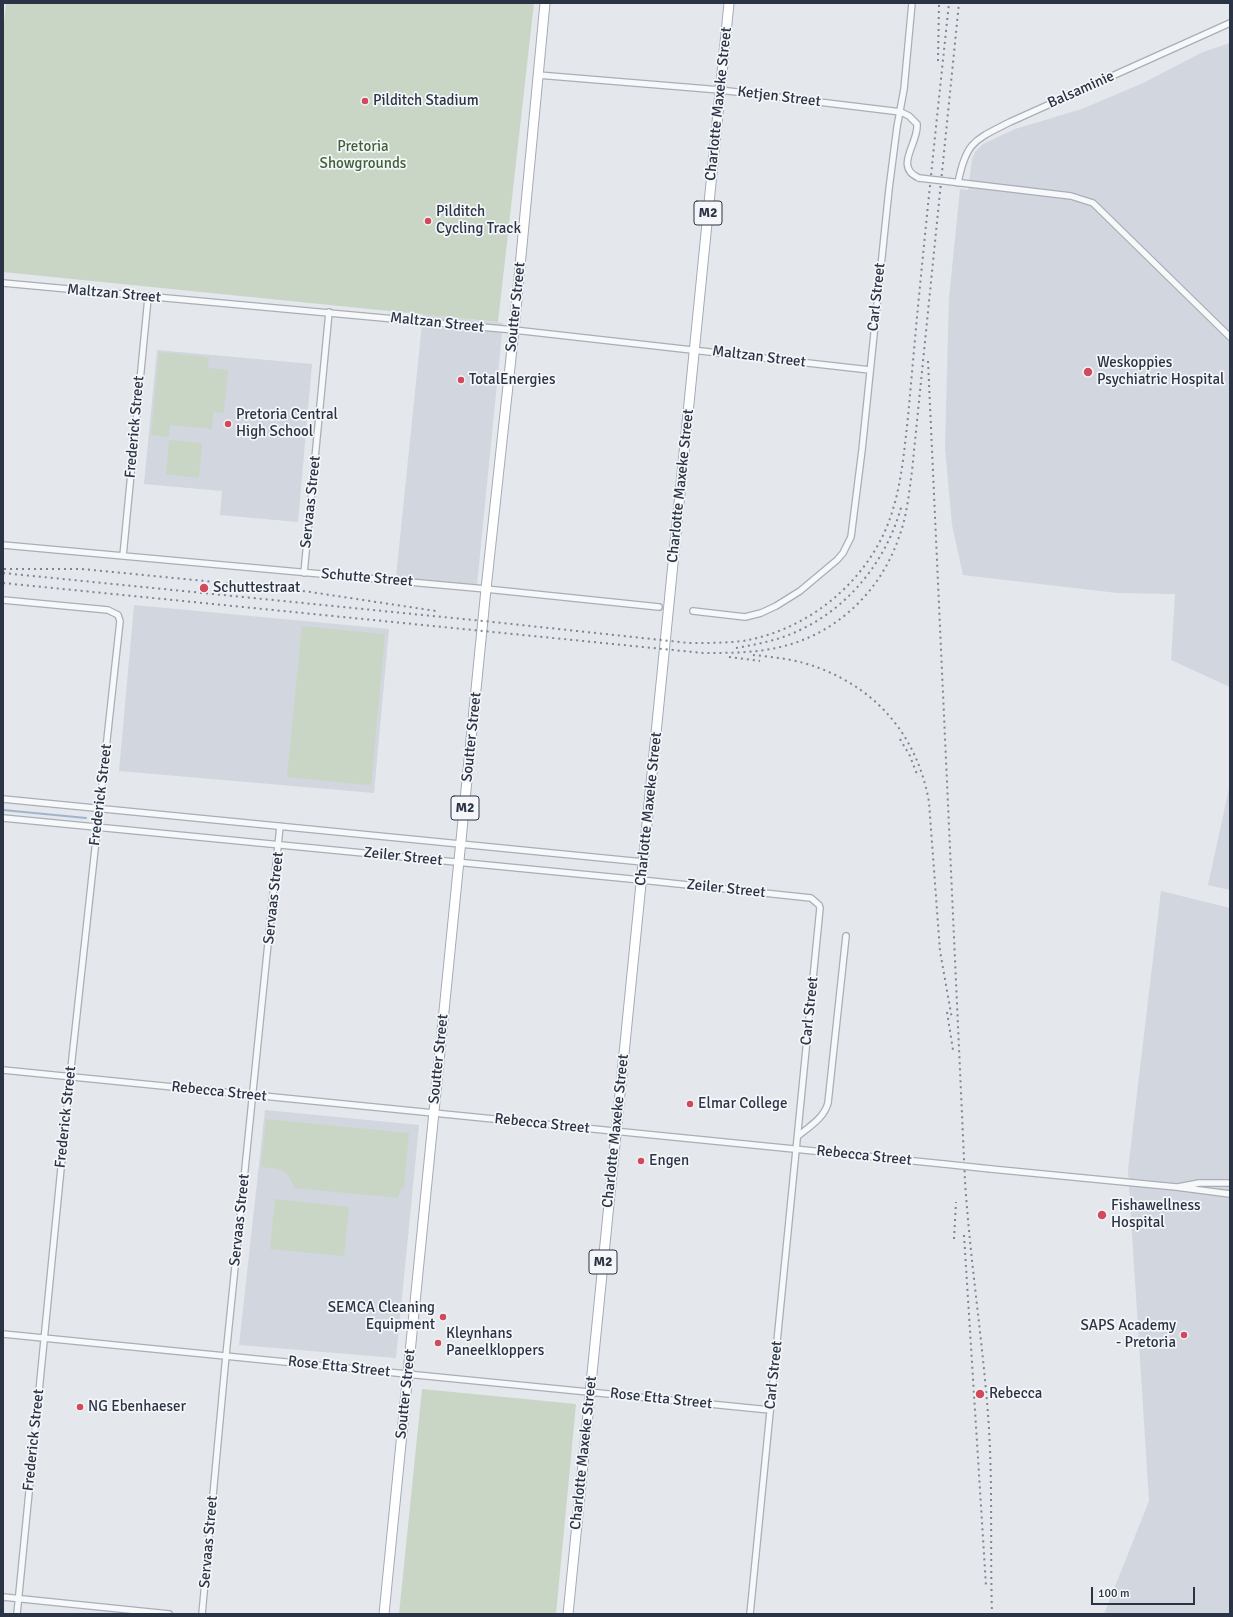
<!DOCTYPE html>
<html>
<head>
<meta charset="utf-8">
<style>
  body { margin:0 }
  #map { position:relative; width:1233px; height:1617px; overflow:hidden; background:#e4e7ec; font-family:Signika,sans-serif }
  canvas { display:block }
  .frame { position:absolute; inset:0; border:4px solid #2b3445; pointer-events:none }
  .scale { position:absolute; left:1091px; top:1587px; width:104px; height:18px; box-sizing:border-box; border:2px solid #2b3445; border-top:0; padding-left:5px; font-size:12px; line-height:14px; white-space:nowrap; color:#2b3445; -webkit-text-stroke:3px #f4f6f9; paint-order:stroke }
</style>
</head>
<body>
<div id="map">
<canvas width="1233" height="1617"></canvas>
<div class="frame"></div>
<div class="scale">100 m</div>
</div>
<script>
const c = document.querySelector('canvas').getContext('2d');
c.lineJoin = 'round';
function fill(path, color) { c.fillStyle = color; c.fill(path, 'evenodd'); }
function trace(path, color, width, dash) { c.strokeStyle = color; c.lineWidth = width; c.lineCap = dash ? 'butt' : 'round'; c.setLineDash(dash || []); c.stroke(path); }
function write(font, color, halo, rows, align = 'center') {
  c.font = font + ' Signika,sans-serif'; c.lineWidth = 3.5; c.setLineDash([]); c.textBaseline = 'middle'; c.strokeStyle = halo; c.fillStyle = color; for (const [text, x, y, turn = 0] of rows) {
    c.save(); c.translate(x, y); c.rotate((+turn || 0) * Math.PI / 180); c.textAlign = isNaN(turn) ? turn : align; if (halo) c.strokeText(text, 0, 0); c.fillText(text, 0, 0); c.restore();
  }
}
const built = new Path2D(`
  M1230,43V687L1171,660L1175,594L1117,593L963,575L952,525L945,447L949,298L960,189L968,190L972,160L975,152L983,144L1015,129L1082,109L1143,83L1203,52Z
  M423,314L503,323L477,585L396,577Z
  M157,350L312,364L298,522L220,515L222,491L144,484Z
  M134,605L389,629L374,793L119,771Z
  M1230,784V890L1208,885Z
  M1161,891L1230,908V1614H1104L1149,1501L1128,1170Z
  M265,1110L419,1125L396,1358L239,1345Z`);
const green = new Path2D(`
  M6,3H534L498,322L3,272V33Z
  M159,352L209,357L208,368L228,370L224,413L213,412L212,429L170,425L169,437L151,435Z
  M169,440L202,443L199,478L166,474Z
  M302,626L385,634L371,785L287,777Z
  M266,1119L409,1133L404,1188H401L398,1198L295,1188C285,1168 284,1169 261,1167Z
  M275,1199L349,1207L344,1256L270,1249Z
  M422,1389L576,1404L556,1614H399Z`);
const stream = new Path2D(`
  M3,810L86,818`);
const street = new Path2D(`
  M538,75L720,90L901,112L909,116L917,124C919,143 893,167 919,178
  M945,181L1071,196L1093,203L1230,337
  M958,183C966,141 975,140 1010,122L1230,23
  M3,283L514,330L870,370
  M3,545L486,589L659,607
  M123,556L148,298
  M304,573L329,312
  M3,600L108,610L118,615L120,621L70,1077L17,1614
  M693,611L745,617L761,613L776,606L800,591L837,560L843,553L851,537L862,450L889,189L897,127L904,89L912,3
  M3,799L643,862
  M3,818L641,880L811,898L819,905L820,908L750,1614
  M3,1070L944,1164
  M798,1136C810,1126 824,1118 828,1103L846,936
  M991,1169L1176,1187L1230,1194
  M1178,1187L1199,1183H1230
  M3,1334L770,1410
  M3,1597L169,1614
  M202,1614L226,1355L280,826`);
const primary = new Path2D(`
  M384,1614L486,589L514,330L545,3
  M568,1614L729,3`);
const rail = new Path2D(`
  M938,61L939,3
  M928,361L965,1181C970,1259 982,1336 988,1414C993,1480 990,1547 992,1614
  M4,569H82L297,590L436,611
  M3,573L493,622L689,643C707,643 725,643 743,641C800,631 850,595 878,545C900,506 903,461 908,417C911,384 914,350 917,317C927,212 938,107 949,3
  M3,583L703,653C731,653 761,653 788,645C841,630 882,588 899,537C907,516 909,493 912,471L959,3
  M736,648C758,644 780,640 800,630C851,606 888,558 902,504
  M753,655C775,657 799,660 819,668C880,691 918,739 929,802L940,951L952,1019
  M729,657L760,661
  M900,739L910,756L918,777
  M947,1012L953,1050
  M964,1235L986,1586
  M954,1239L956,1202`);
const streetBridge = new Path2D(`
  M919,178L945,181
  M944,1164L991,1169`);
const markers = [
  [365,101,4,"#d1495b"],
  [428,221,4,"#d1495b"],
  [1088,372,5,"#d1495b"],
  [461,380,4,"#d1495b"],
  [228,424,4,"#d1495b"],
  [204,588,5,"#d1495b"],
  [690,1104,4,"#d1495b"],
  [641,1161,4,"#d1495b"],
  [1102,1215,5,"#d1495b"],
  [443,1317,4,"#d1495b"],
  [1184,1335,4,"#d1495b"],
  [438,1343,4,"#d1495b"],
  [980,1394,5,"#d1495b"],
  [80,1407,4,"#d1495b"]
];
const shields = [
  [708,213,28],
  [465,808,28],
  [603,1262,28]
];
const shieldNames = [
  ["M2",708,213],
  ["M2",465,808],
  ["M2",603,1262]
];
const streetNames = [
  ["Balsaminie",1081,90,-24],
  ["Ketjen Street",779,97,7],
  ["Charlotte Maxeke Street",719,104,-84],
  ["Maltzan Street",114,294,5],
  ["Carl Street",877,297,-84],
  ["Soutter Street",516,307,-84],
  ["Maltzan Street",437,323,6],
  ["Maltzan Street",759,357,7],
  ["Frederick Street",135,427,-85],
  ["Charlotte Maxeke Street",681,486,-84],
  ["Servaas Street",311,502,-84],
  ["Schutte Street",367,578,5],
  ["Soutter Street",472,737,-84],
  ["Frederick Street",101,795,-83],
  ["Charlotte Maxeke Street",649,809,-84],
  ["Zeiler Street",403,857,6],
  ["Zeiler Street",726,889,6],
  ["Servaas Street",274,898,-84],
  ["Carl Street",810,1011,-84],
  ["Soutter Street",439,1059,-84],
  ["Rebecca Street",219,1092,6],
  ["Frederick Street",66,1117,-84],
  ["Rebecca Street",542,1124,6],
  ["Charlotte Maxeke Street",616,1131,-84],
  ["Rebecca Street",864,1156,6],
  ["Servaas Street",240,1220,-84],
  ["Rose Etta Street",339,1367,6],
  ["Carl Street",774,1375,-84],
  ["Soutter Street",406,1394,-84],
  ["Rose Etta Street",661,1399,6],
  ["Frederick Street",34,1440,-84],
  ["Charlotte Maxeke Street",584,1453,-84],
  ["Servaas Street",209,1542,-85]
];
const poiNames = [
  ["Pilditch Stadium",373,101],
  ["Pilditch",436,212],
  ["Cycling Track",436,229],
  ["Weskoppies",1097,363],
  ["Psychiatric Hospital",1097,380],
  ["TotalEnergies",469,380],
  ["Pretoria Central",236,415],
  ["High School",236,432],
  ["Schuttestraat",213,588],
  ["Elmar College",698,1104],
  ["Engen",649,1161],
  ["Fishawellness",1111,1206],
  ["Hospital",1111,1223],
  ["SEMCA Cleaning",435,1308,"right"],
  ["Equipment",435,1325,"right"],
  ["SAPS Academy",1176,1326,"right"],
  ["- Pretoria",1176,1343,"right"],
  ["Kleynhans",446,1334],
  ["Paneelkloppers",446,1351],
  ["Rebecca",989,1394],
  ["NG Ebenhaeser",88,1407]
];
const parkNames = [
  ["Pretoria",363,147],
  ["Showgrounds",363,164]
];
fill(built, '#d2d6de');
fill(green, '#c9d6c5');
trace(stream, '#9fb4cc', 2);
trace(street, '#a9aeb7', 8);
trace(primary, '#a3abb8', 11);
trace(street, '#f7f8fa', 5.5);
trace(primary, '#fff', 9);
trace(rail, '#7d8696', 2, [2, 4]);
trace(streetBridge, '#a9aeb7', 8, []);
trace(streetBridge, '#f7f8fa', 5.5);
for (const [x, y, r, color] of markers) { const dot = new Path2D(); dot.arc(x, y, r, 0, 2 * Math.PI); c.fillStyle = color; c.fill(dot); trace(dot, '#f4f6f9', 1.5); }
for (const [x, y, w] of shields) { const box = new Path2D(); box.roundRect(x - w / 2, y - 12, w, 24, 3); c.fillStyle = '#f4f6f9'; c.fill(box); trace(box, '#2b3445', 1); }
write('bold 14px', '#2b3445', null, shieldNames);
write('15px', '#2b3445', '#f4f6f9', streetNames);
write('15px', '#2b3445', '#f4f6f9', poiNames, 'left');
write('15px', '#3f6138', '#f4f6f9', parkNames);
</script>
</body>
</html>
